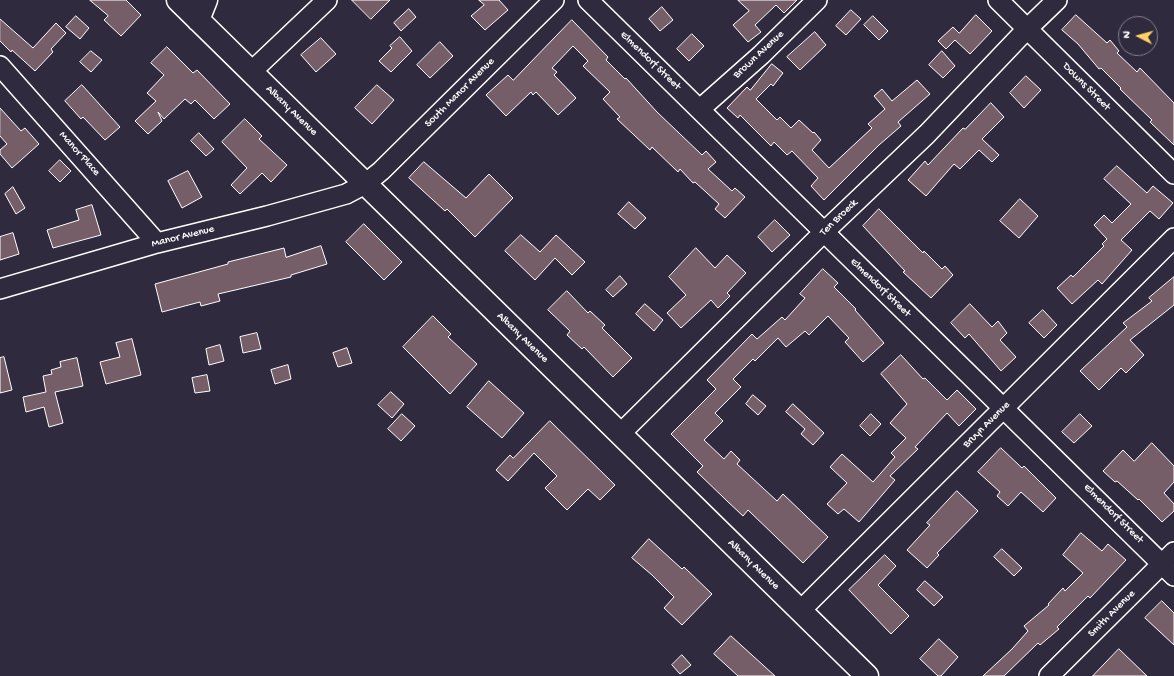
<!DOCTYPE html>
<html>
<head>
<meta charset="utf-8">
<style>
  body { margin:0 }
  #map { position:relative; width:1174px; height:676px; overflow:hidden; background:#2f2a3d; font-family:"Gochi Hand",sans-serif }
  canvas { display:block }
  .north { position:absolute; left:1118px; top:16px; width:40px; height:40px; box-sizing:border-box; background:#2f2a3d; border:1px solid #827f8b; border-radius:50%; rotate:276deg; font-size:11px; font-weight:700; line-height:16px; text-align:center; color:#fff }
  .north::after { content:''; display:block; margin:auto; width:14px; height:18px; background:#ffd166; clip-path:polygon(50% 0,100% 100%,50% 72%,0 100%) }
</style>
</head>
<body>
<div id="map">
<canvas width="1174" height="676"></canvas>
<div class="north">N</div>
</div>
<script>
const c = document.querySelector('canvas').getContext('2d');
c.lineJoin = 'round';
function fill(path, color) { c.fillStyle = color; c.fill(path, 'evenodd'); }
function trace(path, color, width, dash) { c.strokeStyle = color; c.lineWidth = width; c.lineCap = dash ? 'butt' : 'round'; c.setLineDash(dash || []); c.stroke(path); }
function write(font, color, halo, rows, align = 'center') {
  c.font = font + ' "Gochi Hand",sans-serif'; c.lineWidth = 3.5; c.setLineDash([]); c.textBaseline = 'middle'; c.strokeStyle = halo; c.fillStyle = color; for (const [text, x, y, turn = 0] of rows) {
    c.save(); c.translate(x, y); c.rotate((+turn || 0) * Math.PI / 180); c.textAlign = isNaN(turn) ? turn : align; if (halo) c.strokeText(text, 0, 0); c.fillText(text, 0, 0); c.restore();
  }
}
const building = new Path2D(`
  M90,0H126L141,15L121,36L104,20L108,16Z
  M352,0H390L371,19Z
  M479,0H499L508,10L485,30L471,16L484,5Z
  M738,0H797L784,13L776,5L755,25L761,32L748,42L733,25L749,11Z
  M662,7L673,20L660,31L649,19Z
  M409,9L416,17L401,31L394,23Z
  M851,10L861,19L846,35L836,26Z
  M976,15L992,31L970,54L955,40L946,49L938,41L953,27L959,33Z
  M1076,15L1107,43L1110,40L1119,51L1117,53L1137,72L1140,68L1174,103V145L1150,122L1152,120L1120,89L1121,88L1101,68L1099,69L1078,44L1062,30Z
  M76,16L89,28L80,39L66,27Z
  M873,16L888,31L879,40L864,25Z
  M0,19L33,48L56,23L66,33L51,49L53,52L35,71L12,50L11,52L0,41Z
  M572,20L608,57L606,60L625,79L626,78L657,112L702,155L706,151L716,162L708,169L732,191L735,188L745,197L725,218L715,209L719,204L695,182L693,183L680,169L678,172L652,147L650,150L617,119L620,117L603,99L610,92L583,66L588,61L573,46L552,68L557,72L554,75L576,98L558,115L536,92L533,95L531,92L506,116L486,95L508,75L513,80Z
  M815,32L826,45L800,70L787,57Z
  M692,34L704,46L689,61L677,49Z
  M400,37L412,51L391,72L379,61L392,48L390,46Z
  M321,38L336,54L316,72L301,55Z
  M440,42L453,56L430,78L417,65Z
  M167,47L193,73L197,70L230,104L214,119L195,100L191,104L185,99L164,119L158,112L162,121L148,134L135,121L156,101L147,93L164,75L151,63Z
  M91,51L102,60L91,72L80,62Z
  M942,51L955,66L943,78L929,65Z
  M772,64L783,73L773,86L771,84L756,99L777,120L780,117L791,128L799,120L813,133L814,132L821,140L812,150L829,168L872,128L868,124L885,109L874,96L882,89L892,101L917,80L930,94L898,122L901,126L879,145L824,200L811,186L818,178L792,151L787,155L774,142L771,146L740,115L738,118L727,108L747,87L750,90Z
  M1026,76L1041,90L1024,108L1010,93Z
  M82,85L120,127L105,140L83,117L81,119L65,101Z
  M377,85L394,100L372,124L355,108Z
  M991,103L1004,117L982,139L999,155L992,162L979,150L960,169L954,164L926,196L908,180L925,161L928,165L963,128L965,129Z
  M0,108L21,131L25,128L39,144L12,168L0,154V150L7,144L0,136Z
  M245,119L262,136L259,139L287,165L271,182L262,173L240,194L231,185L247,168L222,142Z
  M199,133L214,149L206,156L191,141Z
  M60,160L71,171L60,182L49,171Z
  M424,162L466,198L489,174L513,198L475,237L447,209L445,211L409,178Z
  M1117,166L1147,193L1153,186L1173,203L1159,219L1150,211L1121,240L1132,250L1102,284L1098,280L1072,304L1057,288L1071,275L1073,277L1104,246L1102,244L1107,239L1094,225L1104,215L1112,223L1131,204L1104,179Z
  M188,171L202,197L182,208L168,181Z
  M13,187L25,208L16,214L5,194Z
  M1020,199L1038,216L1019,238L1000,221Z
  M629,202L646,218L635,229L618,214Z
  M92,205L101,235L53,248L47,230L79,220L76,210Z
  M879,209L923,253L924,251L942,269L945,266L953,275L931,298L903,272L905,271L863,226Z
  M775,220L790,235L772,252L758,237Z
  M364,224L402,262L384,280L346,242Z
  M13,233L19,254L0,260V237Z
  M521,235L540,252L556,235L585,262L572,275L555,258L535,280L505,251Z
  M321,246L327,264L291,275V277L218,294L220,301L201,306L200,302L162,312L155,284L228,264V262L284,248L286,257Z
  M696,248L715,268L727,255L746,273L727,293L730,296L718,308L711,300L681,328L667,313L686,295L669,277Z
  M823,269L838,283L834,287L856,309L855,310L884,343L863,362L845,342L849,338L828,316L809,335L805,331L786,347L778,338L755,361L753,359L733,379L741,387L715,413L723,421L704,440L724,459L731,451L740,460L737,464L777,501L783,494L828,537L803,563L748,510L743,516L726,500L697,472L703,466L671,434L716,389L707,380L752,334L757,339L782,317L785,320L805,298L800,294Z
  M620,276L627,284L613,297L606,290Z
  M1174,277V305L1130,340L1144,355L1126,373L1121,368L1099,390L1080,371L1127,327L1123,323L1152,301L1149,298Z
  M567,291L588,313L590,311L605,325L602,328L632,358L613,377L584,347L582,349L567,335L570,331L548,310Z
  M645,304L663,320L654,331L636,314Z
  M970,304L992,327L998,321L1007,333L1000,340L1016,357L1001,371L969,334L965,338L951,323Z
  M1043,310L1057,325L1044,338L1029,323Z
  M433,316L451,334L448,337L477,364L450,394L403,347Z
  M257,333L261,349L243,353L240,337Z
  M132,339L141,375L106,384L100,362L120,357L116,343Z
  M220,345L224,361L209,365L206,349Z
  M347,348L352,363L338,367L333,353Z
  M901,355L923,379L925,378L947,400L957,390L976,409L959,426L947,413L915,447L918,449L890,476L895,480L859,522L844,509L838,514L827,504L847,483L830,467L842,454L873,482L895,457L891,453L906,438L890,423L907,404L881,374Z
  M4,357L12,390L0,393V358Z
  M77,358L83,386L55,392L63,423L49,427L44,407L26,412L23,397L46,392L43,376L52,374L51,370L61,367L60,362Z
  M288,365L291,379L275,384L271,370Z
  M207,375L210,391L195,393L192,378Z
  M489,381L524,413L502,438L467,407Z
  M391,392L404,404L392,418L378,405Z
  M753,395L766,406L758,415L746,404Z
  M793,404L824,433L813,445L801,434L805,429L786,412Z
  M402,414L415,426L401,441L388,429Z
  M871,414L881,424L870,436L860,426Z
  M1080,414L1092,426L1074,443L1062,432Z
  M550,421L615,485L600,500L588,489L567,510L545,488L557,476L534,453L508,481L496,470L510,455L513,458Z
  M1152,443L1174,466V482L1164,493L1174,504V511L1162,522L1139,499L1138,500L1117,481L1115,482L1103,471L1123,450L1134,461Z
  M1001,448L1022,468L1024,466L1056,498L1043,512L1021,492L1008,506L997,496L1000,492L978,472Z
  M957,491L978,511L937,553L939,555L927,568L907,550L930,525L927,523Z
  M1081,533L1102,551L1108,544L1126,560L1090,598L1088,596L1057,627L1059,629L1040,645L1038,643L1004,676H983L1012,649L1028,631L1024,626L1049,605L1048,604L1063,588L1065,591L1083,573L1063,555Z
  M649,539L682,569L684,567L712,594L682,625L664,608L674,597L652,575L632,558Z
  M1002,549L1022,568L1014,576L994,557Z
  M885,555L896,566L878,585L909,616L891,634L849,590Z
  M925,581L943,597L934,606L917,590Z
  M1162,601L1174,613V645L1145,618Z
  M731,636L775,676H738L714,654Z
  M939,639L958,657L941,676H938L920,659Z
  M1119,649L1147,676H1093Z
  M682,655L691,665L680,674L672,665Z`);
const minor = new Path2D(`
  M588,0L1174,576
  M998,0L1174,174
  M0,66L157,243
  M251,72L327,0
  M700,109L761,55L817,0
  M0,289L157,243L267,216L346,194L365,184L381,171L554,0
  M620,434L823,233L927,134L1027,29L1057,0
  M800,611L1174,238
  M1049,676L1174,552`);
const major = new Path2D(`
  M178,0L867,676
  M198,20L206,0`);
const streetNames = [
  ["Brown Avenue",759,55,-43],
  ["Elmendorf Street",650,61,44],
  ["Downs Street",1086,87,45],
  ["South Manor Avenue",460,93,-45],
  ["Albany Avenue",291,111,44],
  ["Manor Place",79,154,48],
  ["Ten Broeck",839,218,-44],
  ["Manor Avenue",183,237,-14],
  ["Elmendorf Street",880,288,44],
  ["Albany Avenue",522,338,44],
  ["Bruyn Avenue",987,425,-45],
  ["Elmendorf Street",1113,514,45],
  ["Albany Avenue",753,565,44],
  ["Smith Avenue",1112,614,-45]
];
fill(building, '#765e68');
trace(building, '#fff', 1);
trace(minor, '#fff', 22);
trace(major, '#fff', 25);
trace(minor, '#2f2a3d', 19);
trace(major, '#2f2a3d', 22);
write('11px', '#fff', '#2f2a3d', streetNames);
</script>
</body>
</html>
